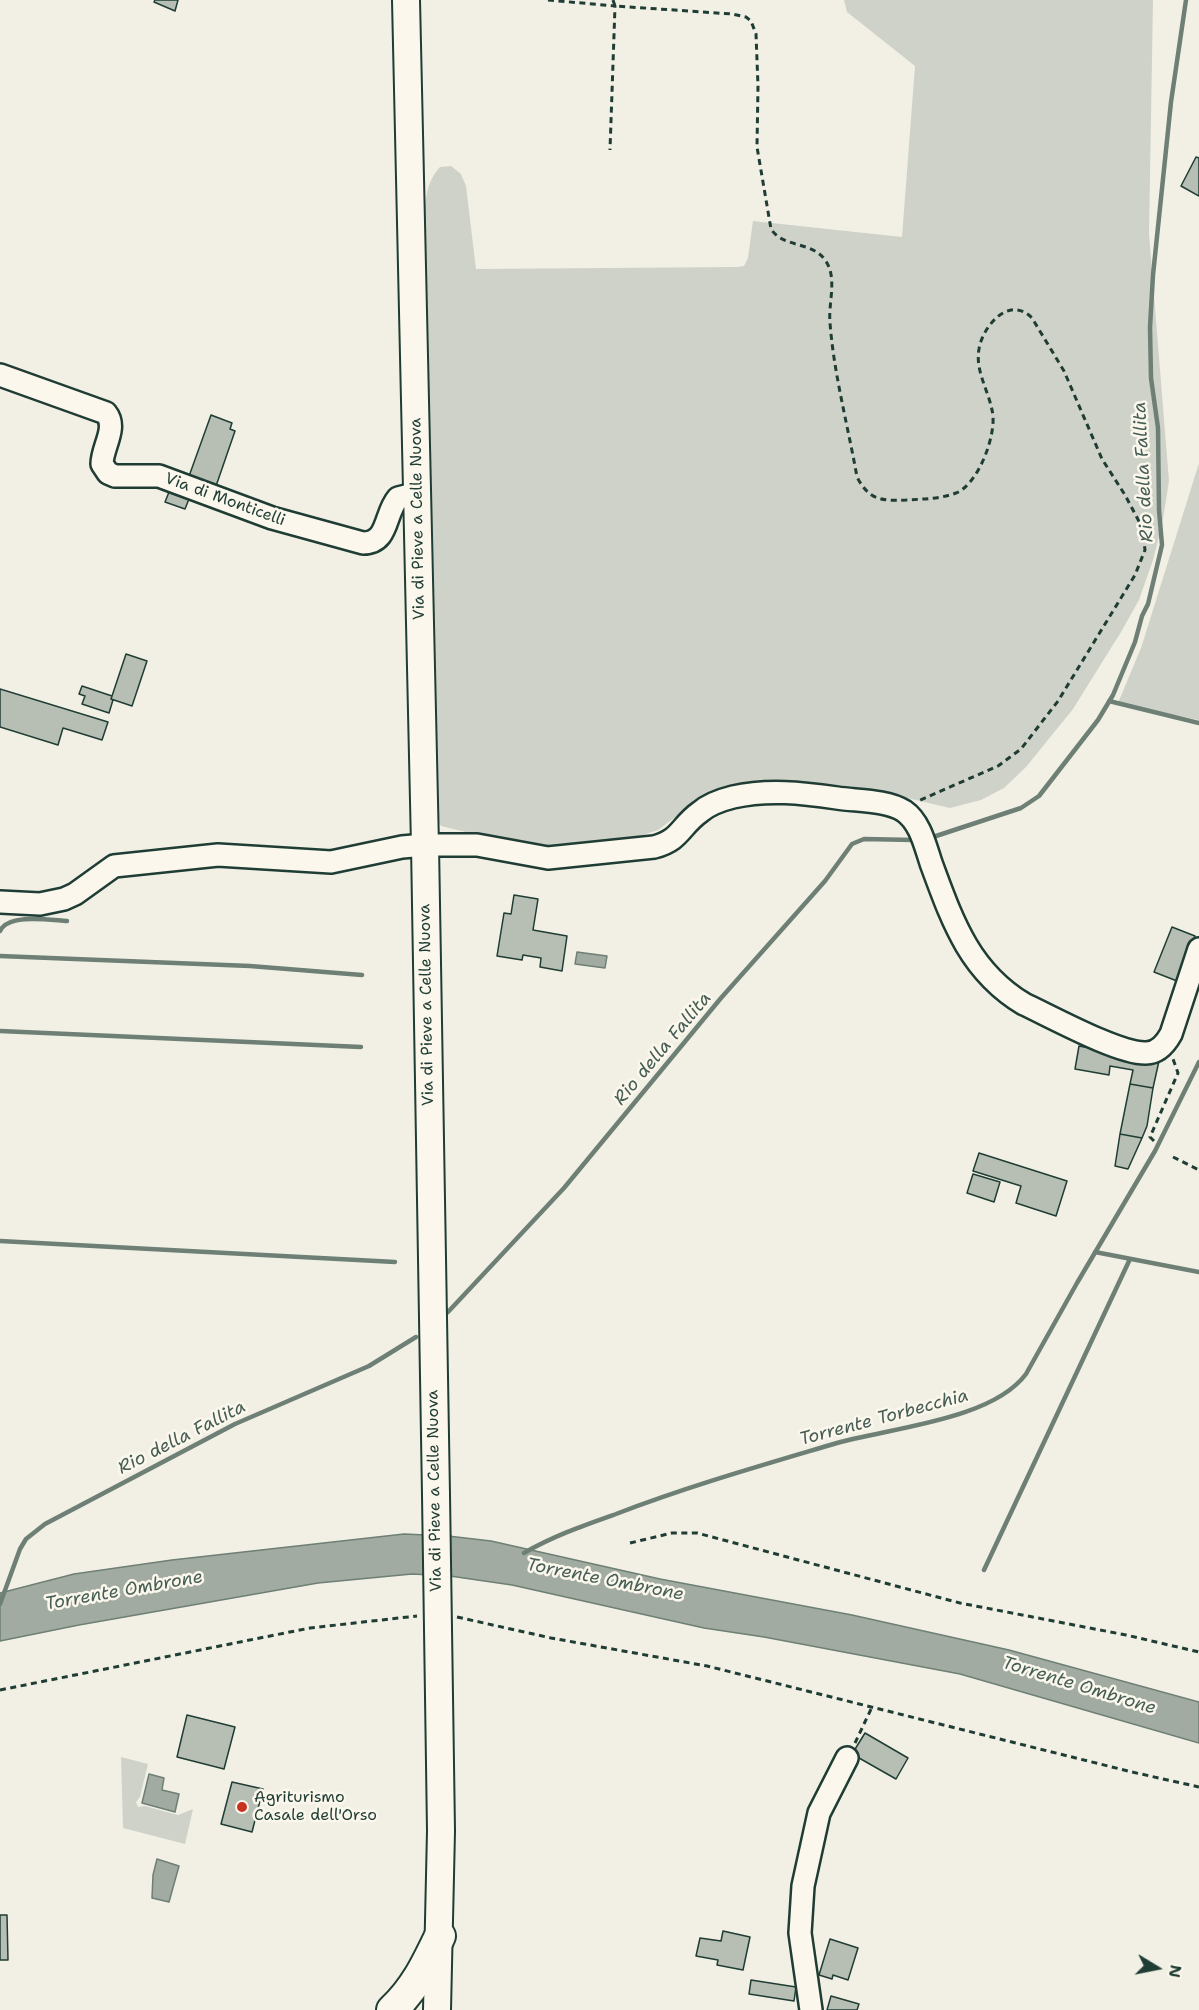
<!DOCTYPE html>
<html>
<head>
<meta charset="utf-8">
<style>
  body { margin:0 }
  #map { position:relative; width:1199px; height:2010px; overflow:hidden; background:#f2f0e5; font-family:"Shantell Sans",sans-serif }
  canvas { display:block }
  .north { position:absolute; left:1127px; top:1938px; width:60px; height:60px; -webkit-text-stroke:4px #fbf7ec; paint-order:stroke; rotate:100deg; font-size:16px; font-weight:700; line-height:24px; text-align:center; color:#1f3d34 }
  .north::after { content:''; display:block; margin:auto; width:21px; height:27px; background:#1f3d34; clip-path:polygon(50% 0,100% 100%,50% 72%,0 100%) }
</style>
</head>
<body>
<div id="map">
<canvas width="1199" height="2010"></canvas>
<div class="north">N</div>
</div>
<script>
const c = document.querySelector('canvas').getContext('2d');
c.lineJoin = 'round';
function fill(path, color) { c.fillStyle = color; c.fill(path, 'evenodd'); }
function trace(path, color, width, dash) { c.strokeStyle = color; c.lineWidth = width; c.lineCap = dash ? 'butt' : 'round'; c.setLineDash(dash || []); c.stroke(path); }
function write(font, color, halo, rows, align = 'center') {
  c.font = font + ' "Shantell Sans",sans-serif'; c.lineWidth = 5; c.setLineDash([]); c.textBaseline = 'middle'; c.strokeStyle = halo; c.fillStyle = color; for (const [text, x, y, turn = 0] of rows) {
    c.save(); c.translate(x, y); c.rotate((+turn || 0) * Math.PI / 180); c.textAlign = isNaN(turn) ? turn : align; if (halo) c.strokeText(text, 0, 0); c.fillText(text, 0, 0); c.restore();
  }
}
const green = new Path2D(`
  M844,0H1153L1149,234L1169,481L1162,525L1153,560L1139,600L1121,632L1073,709L1026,767L1004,788L981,800L950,808L903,797L837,786L774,783L726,787L705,795L658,830L628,840L565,848H532L441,826L435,817L425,206C427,190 429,179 440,167L451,166L461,174L466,186L476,269L737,267L744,266L748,258L753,221L902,237L915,66L847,12Z
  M1199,463V720L1118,703L1141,648Z
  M121,1757L148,1764L140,1797L136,1802L138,1807L145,1806L178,1815L193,1809L185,1844L123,1828Z`);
const water = new Path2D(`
  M577,952L607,956L605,968L575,964Z
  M404,1534L448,1536L491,1541L660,1579L852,1615L1009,1650L1199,1702V1743L960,1674L764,1637L704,1628L512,1585L450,1576L412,1574L318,1583L79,1625L0,1641V1593L74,1574L172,1560Z
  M149,1774L164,1778L162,1790L179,1794L175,1812L142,1803Z
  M157,1859L179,1866L169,1902L152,1898L153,1875Z`);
const stream = new Path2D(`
  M1109,701L1199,723
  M930,838L1021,808L1039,796L1098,720L1113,695L1135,642L1142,616L1148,604L1162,545L1159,510L1158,428L1151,378L1150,327L1153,275L1171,102L1186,0
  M0,931C8,913 50,920 67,921
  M0,956L250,966L362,975
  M0,1031L361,1047
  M0,1241L395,1262
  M1095,1252L1199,1272
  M448,1312L564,1188L721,998L825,881L852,844L864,839L914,840
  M524,1553C553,1536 585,1525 616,1514C689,1486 763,1465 837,1443C890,1428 992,1420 1026,1374L1077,1283L1155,1151L1199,1062
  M984,1570L1130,1259
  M0,1604L20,1549L26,1539L45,1524L235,1424L369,1366L416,1337`);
const building = new Path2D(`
  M155,0H178L175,11L154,2Z
  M1196,157L1199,158V196L1181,186Z
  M211,415L232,423L230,429L235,431L215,489L188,479Z
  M171,487L191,494L185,509L165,502Z
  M126,654L147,661L132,706L111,699Z
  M82,686L112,696L111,699L113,700L109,713L82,704L85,696L79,694Z
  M0,689L108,722L102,740L63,728L58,745L0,727Z
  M514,895L538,899L533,930L567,936L562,971L540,967L541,958L523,955L522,960L497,956L504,913L511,914Z
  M1172,927L1195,936L1177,981L1154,972Z
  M1079,1046L1159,1061L1153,1088L1130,1084L1133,1070L1110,1066L1109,1075L1075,1069Z
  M1130,1084L1153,1088L1147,1126L1142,1138L1120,1134Z
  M1120,1134L1142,1138L1128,1169L1115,1166Z
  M979,1153L1067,1181L1056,1216L1016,1203L1021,1186L973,1171Z
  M973,1174L1000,1182L994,1202L967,1193Z
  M187,1715L235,1727L224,1769L177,1757Z
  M865,1733L908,1758L896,1779L852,1754Z
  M232,1782L263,1789L252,1832L221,1824Z
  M0,1915H7L8,1960H0Z
  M723,1931L750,1937L743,1970L717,1965L718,1960L696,1956L700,1938L721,1941Z
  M830,1939L858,1948L848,1980L833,1975L832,1979L819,1975Z
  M751,1980L796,1987L794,2001L749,1994Z
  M831,1996L859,2004L857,2010H827Z`);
const path = new Path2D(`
  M548,0L615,6L610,150
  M613,0L615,6L732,14L746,17L751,21L756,34L758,86L757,147L771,229C783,248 812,241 825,260C838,277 828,303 830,323C834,375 848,426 857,477C869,500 881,501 906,500C923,499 940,499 956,493C978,485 998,433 992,410C988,390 975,370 979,349C983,325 1010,295 1032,318L1064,371L1102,459L1125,495L1142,527L1145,550L1135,575L1058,701L1021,749L998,766L918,801
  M1154,1141L1150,1137L1178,1073L1173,1059
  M1173,1157L1199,1170
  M630,1543L672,1533H697L960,1603L1126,1635L1199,1652
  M457,1617L551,1638L707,1666L1132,1772L1199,1787
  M0,1690L310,1628L417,1616
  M855,1743L872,1707`);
const minor = new Path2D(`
  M0,375L106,413C118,428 102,447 102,464L108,473L115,476H159L272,518L363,543C389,543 384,514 398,498L418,493
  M0,902L40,904L64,899L75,894L114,866L218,855L331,862L402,847L425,845H477L548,858L654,847C681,840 680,826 700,812C709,804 721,800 733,797C768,789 802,793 837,798C857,801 887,800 904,811C920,822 925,845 931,863C952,920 969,971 1024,1004C1052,1017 1119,1054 1146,1053C1159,1053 1166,1043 1171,1034L1199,949
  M811,2010L800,1933L803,1886L819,1813L847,1758`);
const major = new Path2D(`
  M406,0L425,845L436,1495
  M437,2010L441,1831L438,1629`);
const highway = new Path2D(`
  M392,2010C415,1989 427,1963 440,1936`);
const majorBridge = new Path2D(`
  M436,1495L438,1629`);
const markers = [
  [242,1807,6,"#c8321e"]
];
const streetNames = [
  ["Via di Monticelli",225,500,20],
  ["Via di Pieve a Celle Nuova",418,519,-91],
  ["Via di Pieve a Celle Nuova",427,1005,-91],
  ["Via di Pieve a Celle Nuova",435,1491,-91]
];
const poiNames = [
  ["Agriturismo",254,1798],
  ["Casale dell'Orso",254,1816]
];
const waterNames = [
  ["Rio della Fallita",1144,472,-93],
  ["Rio della Fallita",663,1049,-50],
  ["Torrente Torbecchia",884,1418,-15],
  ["Rio della Fallita",182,1438,-27],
  ["Torrente Ombrone",605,1580,11],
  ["Torrente Ombrone",124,1591,-10],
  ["Torrente Ombrone",1079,1686,17]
];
fill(green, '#cfd2c8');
fill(water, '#a2aba1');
trace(water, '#6e7f75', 1.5);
trace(stream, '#6e7f75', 4.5);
fill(building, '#b7beb3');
trace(building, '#1f3d34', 1.5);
trace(minor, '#1f3d34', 26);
trace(major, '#1f3d34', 30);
trace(highway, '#1f3d34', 34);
trace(path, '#1f3d34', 3, [6, 4.5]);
trace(minor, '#fbf7ec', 21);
trace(major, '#fbf7ec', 26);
trace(highway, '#fbf7ec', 30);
trace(majorBridge, '#1f3d34', 30, []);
trace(majorBridge, '#fbf7ec', 26);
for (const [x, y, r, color] of markers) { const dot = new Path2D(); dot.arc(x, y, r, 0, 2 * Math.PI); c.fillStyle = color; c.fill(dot); trace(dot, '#fbf7ec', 2); }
write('16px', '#1f3d34', '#fbf7ec', streetNames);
write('16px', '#1f3d34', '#fbf7ec', poiNames, 'left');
write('italic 18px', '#465e55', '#fbf7ec', waterNames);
</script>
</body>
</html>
